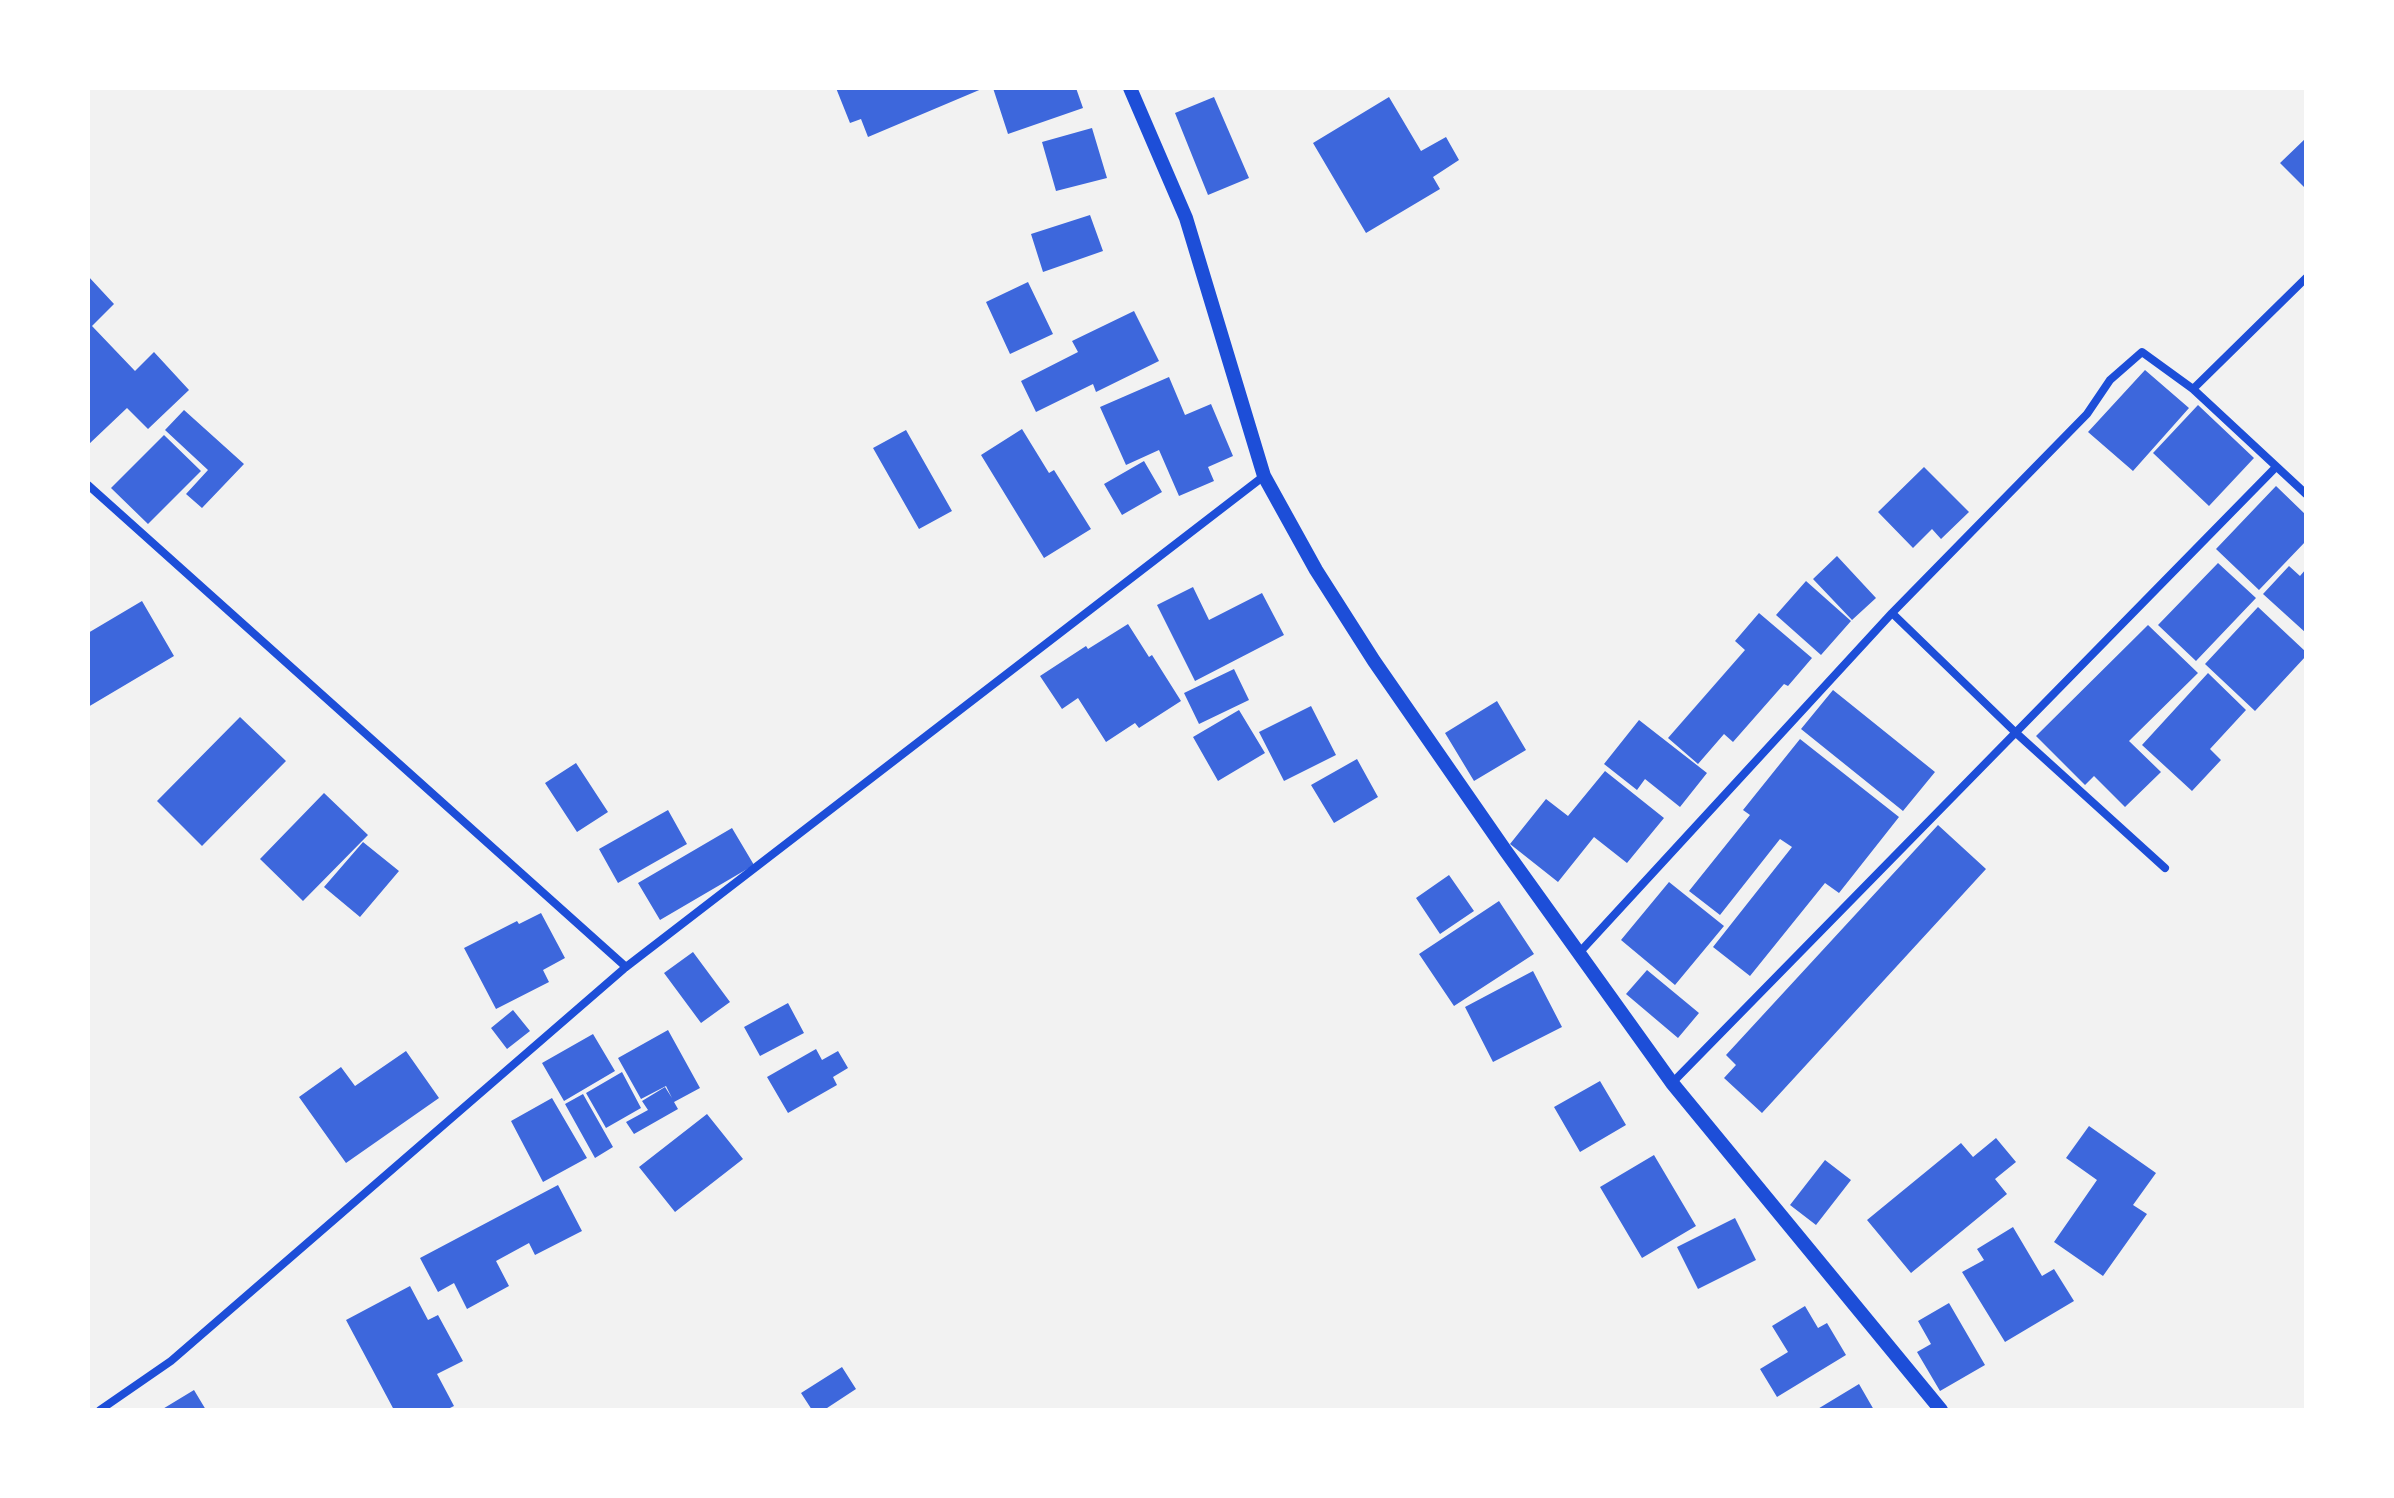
<!DOCTYPE html>
<html>
<head>
<meta charset="utf-8">
<style>
  body { margin:0 }
  #map { position:relative; width:2394px; height:1498px; overflow:hidden; background:#f2f2f2; font-family:Montserrat,sans-serif }
  canvas { display:block }
  .frame { position:absolute; inset:0; border:90px solid #fff; pointer-events:none }
</style>
</head>
<body>
<div id="map">
<canvas width="2394" height="1498"></canvas>
<div class="frame"></div>
</div>
<script>
const c = document.querySelector('canvas').getContext('2d');
c.lineJoin = 'round';
function fill(path, color) { c.fillStyle = color; c.fill(path, 'evenodd'); }
function trace(path, color, width, dash) { c.strokeStyle = color; c.lineWidth = width; c.lineCap = dash ? 'butt' : 'round'; c.setLineDash(dash || []); c.stroke(path); }
const building = new Path2D(`
  M836,88H984L868,137L861,119L850,123Z
  M993,88H1076L1083,108L1008,134Z
  M1214,97L1249,178L1208,195L1175,113Z
  M1389,97L1421,151L1446,137L1459,160L1433,177L1440,189L1366,233L1313,143Z
  M1092,128L1107,178L1056,191L1042,142Z
  M2306,138V189L2280,163Z
  M1090,215L1103,251L1043,272L1031,234Z
  M88,276L114,304L92,326L135,371L154,352L189,390L148,429L127,408L88,445Z
  M1028,282L1053,334L1010,354L986,302Z
  M1134,311L1159,361L1096,392L1093,384L1036,412L1021,381L1078,352L1072,341Z
  M2145,370L2189,408L2133,471L2088,432Z
  M1169,377L1185,415L1211,404L1233,456L1208,467L1214,481L1179,496L1159,450L1126,465L1100,407Z
  M2198,405L2254,458L2209,506L2153,453Z
  M184,410L244,464L202,508L186,494L208,470L165,430Z
  M1022,429L1049,473L1054,470L1091,529L1044,558L981,455Z
  M906,430L952,511L919,529L873,448Z
  M164,435L201,471L148,524L111,488Z
  M1144,461L1162,492L1122,515L1104,484Z
  M1924,467L1969,512L1941,539L1932,529L1913,548L1878,512Z
  M2276,486L2306,515V541L2259,590L2216,549Z
  M1837,556L1876,598L1852,620L1813,579Z
  M2218,563L2256,598L2196,661L2158,625Z
  M2289,566L2300,576L2306,569V633L2263,594Z
  M1806,581L1851,621L1821,655L1776,615Z
  M1193,587L1209,620L1262,593L1284,635L1195,681L1157,605Z
  M142,601L174,656L88,707V633Z
  M2258,607L2306,652V656L2255,711L2205,664Z
  M1759,613L1812,658L1788,686L1784,684L1733,742L1724,734L1698,764L1668,738L1745,650L1735,641Z
  M1128,624L1149,657L1152,655L1181,701L1139,728L1135,723L1106,742L1078,698L1062,709L1040,676L1086,646L1088,649Z
  M2148,625L2198,673L2129,741L2161,772L2125,807L2094,776L2085,785L2036,736Z
  M1234,669L1249,700L1199,724L1184,693Z
  M2208,673L2246,710L2210,749L2221,760L2192,791L2142,745Z
  M1833,690L1935,772L1903,811L1801,729Z
  M1497,701L1526,750L1474,781L1445,733Z
  M1311,706L1336,755L1284,781L1259,732Z
  M1239,710L1265,753L1218,781L1193,737Z
  M240,717L286,761L202,846L157,801Z
  M1639,720L1707,773L1680,807L1645,779L1637,790L1604,764Z
  M1800,739L1899,817L1839,893L1825,883L1750,976L1713,947L1792,847L1780,839L1720,915L1689,891L1750,815L1743,810Z
  M1357,759L1378,797L1334,823L1311,785Z
  M576,763L608,812L577,832L545,783Z
  M1605,771L1664,818L1627,863L1594,837L1558,882L1510,844L1546,799L1568,816Z
  M324,793L368,835L303,901L260,859Z
  M668,810L687,844L618,883L599,849Z
  M1938,825L1986,869L1762,1113L1724,1078L1736,1065L1726,1055Z
  M732,828L754,865L660,920L638,883Z
  M363,842L399,871L360,917L324,887Z
  M1449,875L1474,911L1440,934L1416,898Z
  M1669,882L1724,926L1675,985L1621,940Z
  M1499,901L1534,954L1454,1006L1419,954Z
  M541,913L565,958L543,970L549,982L496,1009L464,948L517,921L519,924Z
  M693,952L730,1002L701,1023L664,973Z
  M1647,970L1699,1013L1678,1038L1626,994Z
  M1533,971L1562,1027L1493,1062L1465,1007Z
  M788,1003L804,1033L760,1056L744,1027Z
  M513,1010L530,1031L507,1049L491,1028Z
  M668,1030L700,1088L674,1102L678,1109L634,1134L626,1122L648,1110L642,1101L665,1087L672,1098L666,1086L641,1099L618,1058Z
  M593,1034L615,1071L564,1101L542,1063Z
  M816,1049L822,1060L838,1051L848,1068L833,1077L837,1085L788,1113L767,1077Z
  M406,1051L439,1098L346,1163L299,1097L341,1067L355,1086Z
  M622,1072L641,1108L606,1128L586,1093Z
  M1600,1081L1626,1125L1580,1152L1554,1107Z
  M583,1094L613,1147L595,1158L565,1104Z
  M552,1098L587,1158L543,1182L511,1121Z
  M707,1114L743,1159L675,1212L639,1167Z
  M2089,1126L2156,1173L2133,1205L2147,1214L2103,1276L2054,1242L2097,1180L2066,1158Z
  M1996,1138L2016,1162L1995,1179L2007,1194L1911,1273L1867,1220L1961,1143L1973,1157Z
  M1654,1155L1696,1226L1642,1258L1600,1187Z
  M1825,1160L1851,1180L1816,1225L1790,1205Z
  M558,1185L582,1231L535,1255L529,1243L496,1261L509,1286L467,1309L454,1283L438,1292L420,1258Z
  M1735,1218L1756,1260L1698,1289L1677,1247Z
  M2013,1227L2042,1276L2054,1269L2074,1301L2005,1342L1962,1272L1984,1260L1977,1249Z
  M410,1286L428,1320L438,1315L463,1361L437,1374L454,1406L446,1410H394L346,1320Z
  M1949,1303L1985,1365L1940,1391L1917,1352L1931,1344L1918,1321Z
  M1805,1306L1818,1328L1827,1323L1846,1355L1777,1397L1760,1369L1788,1352L1772,1326Z
  M842,1367L856,1389L824,1410H812L801,1393Z
  M1859,1384L1874,1410H1816Z
  M194,1390L206,1410H161Z`);
const minor = new Path2D(`
  M2193,389L2306,278
  M88,485L626,967
  M1892,613L2015,732L2165,868
  M1579,953L1892,613L2087,414L2110,380L2142,352L2193,389L2306,494
  M1672,1083L2276,467
  M100,1410L171,1361L626,967L1264,476`);
const tertiary = new Path2D(`
  M1130,88L1186,218L1264,476L1316,570L1374,661L1505,850L1672,1083L1941,1410`);
fill(building, '#3d67dc');
trace(minor, '#1d4ed8', 8);
trace(tertiary, '#1d4ed8', 14);
</script>
</body>
</html>
